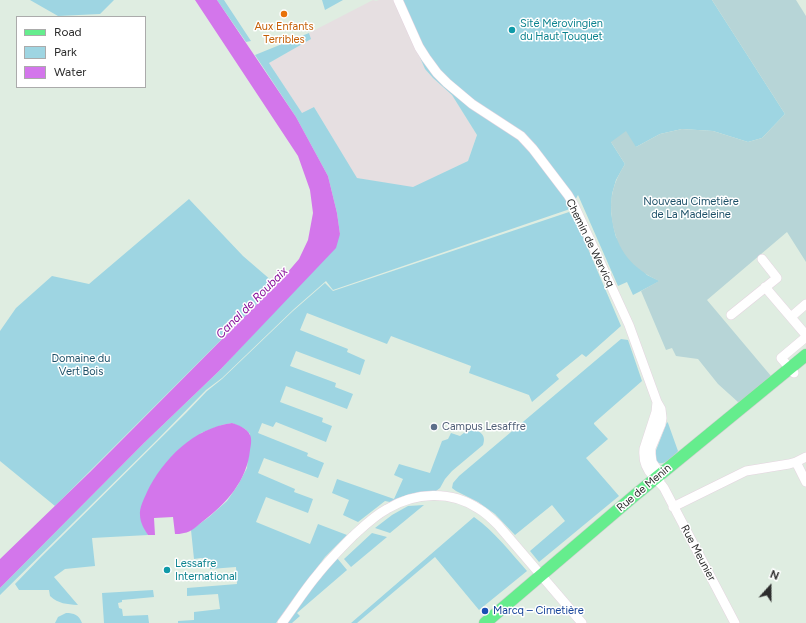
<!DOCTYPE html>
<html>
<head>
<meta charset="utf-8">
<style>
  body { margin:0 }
  #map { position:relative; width:806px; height:623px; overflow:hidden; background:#dfede1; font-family:Figtree,sans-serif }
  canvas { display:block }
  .legend { position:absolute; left:16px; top:16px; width:130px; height:72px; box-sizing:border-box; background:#fff; border:1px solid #ababab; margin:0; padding:5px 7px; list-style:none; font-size:12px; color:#2c2c2c }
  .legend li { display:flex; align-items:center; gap:8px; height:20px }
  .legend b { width:20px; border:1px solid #ababab }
  .north { position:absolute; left:750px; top:567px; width:40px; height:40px; -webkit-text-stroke:3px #fff; paint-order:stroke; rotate:21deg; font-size:11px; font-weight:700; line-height:16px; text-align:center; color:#2c2c2c }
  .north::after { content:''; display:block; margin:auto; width:14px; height:18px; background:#2c2c2c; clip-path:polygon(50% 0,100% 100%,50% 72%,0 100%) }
</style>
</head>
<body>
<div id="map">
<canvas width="806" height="623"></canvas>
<ul class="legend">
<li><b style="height:5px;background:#65ed8d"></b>Road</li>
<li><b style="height:11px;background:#9ed5e2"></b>Park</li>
<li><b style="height:11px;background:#d376eb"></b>Water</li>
</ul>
<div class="north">N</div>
</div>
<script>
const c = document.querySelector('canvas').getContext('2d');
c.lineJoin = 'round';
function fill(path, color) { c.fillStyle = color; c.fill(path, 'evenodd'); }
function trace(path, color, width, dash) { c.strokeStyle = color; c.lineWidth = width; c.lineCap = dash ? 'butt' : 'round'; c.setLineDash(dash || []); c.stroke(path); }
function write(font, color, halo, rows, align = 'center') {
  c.font = font + ' Figtree,sans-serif'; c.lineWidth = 3; c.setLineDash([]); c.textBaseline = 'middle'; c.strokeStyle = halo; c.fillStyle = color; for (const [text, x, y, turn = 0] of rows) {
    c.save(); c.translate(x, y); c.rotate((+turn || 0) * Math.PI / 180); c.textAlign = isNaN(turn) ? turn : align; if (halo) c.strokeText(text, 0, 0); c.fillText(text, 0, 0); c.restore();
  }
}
const industrial = new Path2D(`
  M373,0L376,1L379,0H395L425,69L433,78L452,95L477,135L468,161L413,188L356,178L314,107L302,114L269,63L310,39L309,33Z`);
const green = new Path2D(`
  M30,0H114L100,14L58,16Z
  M217,0H224L251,41L246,42Z
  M322,0H343L325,10Z
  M395,0H712L785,114L762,138L748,142L713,131L682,129L660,134L636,147L611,142L625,164L616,180L612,194L611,212L614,229L616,237L647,275L660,281L633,295L627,282L618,286L578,195L570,209L333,290L326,281L294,309L222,378L206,390L156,441L0,595V588L144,443L219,371L273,313L340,234L337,213L328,176L296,117L255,55L309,33L311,39L269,63L302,113L314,107L357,178L413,187L468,161L477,135L452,95L433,78L425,69Z
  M189,199L243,256L272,281L275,286L55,506L0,461V331L16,308L52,276L89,284Z
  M569,212L580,230L621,326L586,357L582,354L556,375L559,379L532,402L529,395L469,373L471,366L391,336L387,344L307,313L300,330L348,349L347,352L365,360L360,375L296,351L290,366L336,383L335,387L353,394L347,409L286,386L280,402L323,418L322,422L332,426L326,442L276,422L273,427L262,423L258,433L308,453L307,456L324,463L318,478L264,458L258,473L295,489L294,492L313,499L308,513L266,497L256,522L310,544L318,524L347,535L325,557L276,623H178V621L194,620V612L220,609L218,594L187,596V588L237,584L236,567L210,569V559L201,558L194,559L191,530L209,517L227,501L238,485L247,468L250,434L245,429L232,423L222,425L201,433L142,523L148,535L92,538L95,566L65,569L54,577L78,605C66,604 59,604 50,596L49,590H19L15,584L42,556L186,413L207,391L222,379L293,311L325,283L333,291Z
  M621,339L628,340L642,381L594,423V424L608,439L586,458L619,496L539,562L530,551L565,521L552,505L515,535L495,514L478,502L456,491L452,488L453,483L459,476Z
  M667,422L668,423L678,451C672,459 655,473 655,453Z
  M470,428C479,431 487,434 483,445L452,471L445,479L440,488L436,491L415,493L401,497L390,502L385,501L358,522L343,515L349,500L332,493L337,479L394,499L403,479L394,475L399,464L430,473L442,441L448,439L451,433L460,436Z
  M424,505L390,533L375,528L392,515L408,506Z
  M474,517C495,532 510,552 527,571L479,610L435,557L357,623H351Z
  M372,533L387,537L351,567L344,559Z
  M337,558L347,570L297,613L300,616L292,623H287L319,579Z
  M153,590L154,597L122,600V602L118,603L119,608L122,609L123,616L148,615L149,623H104L102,593Z
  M66,613C74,613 79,615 82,623H55L58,617Z`);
const cemetery = new Path2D(`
  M712,0H796L806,16V262L787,232L707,300L771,376L743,400L738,402L718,384L698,359L676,356L672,348L666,350L641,291L659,281C632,268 617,251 612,220C609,198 613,183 625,164L611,142L626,131L636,147L660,134L682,129L713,131L748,142L762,138L785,114Z`);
const water = new Path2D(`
  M195,0H217L296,117L328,176L337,213L340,234L336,248L219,371L144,443L0,588V559L90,472L281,280L299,259L308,240L313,213L310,190L298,156Z
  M232,423C238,425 247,428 250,435C252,439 251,445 250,450C247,481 226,504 202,522C197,526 191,532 184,533C181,534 177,534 175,534L173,517L154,518L155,535H148C144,529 140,522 140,515C139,508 144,499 147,492C163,459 194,428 232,423Z`);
const minor = new Path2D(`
  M398,0L419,47L426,58L437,73L447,83L472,104L521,136L533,149L568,195L574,205L629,325L657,402L661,409L662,418L661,424L651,448V454L652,462L659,472L660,483
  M765,287L806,335
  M731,315L777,278L762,259
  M791,317L806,304
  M794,373L781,358L806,337
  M657,402L656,412L644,449C643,459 646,469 653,476C656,481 661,483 664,488L735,623
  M796,462L806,482
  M673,507L746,471L789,464L796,462L806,457
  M282,623C294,607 305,589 318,574C329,560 341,548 353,536C364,526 374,516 387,509C415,492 451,490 479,509C486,513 492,519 498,525L582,623`);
const major = new Path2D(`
  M485,623L634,496L806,355`);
const markers = [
  [284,14,4,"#e8710a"],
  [512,30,4,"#0f9aa8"],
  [434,427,4,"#5c6f8a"],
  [167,570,4,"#0f9aa8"],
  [485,611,4,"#1a4fb4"]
];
const cultureNames = [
  ["Sité Mérovingien",520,24],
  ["du Haut Touquet",520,37],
  ["Lessafre",175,564],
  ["International",175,577]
];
const foodNames = [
  ["Aux Enfants",284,27],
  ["Terribles",284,40]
];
const parkNames = [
  ["Nouveau Cimetière",691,202],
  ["de La Madeleine",691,215],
  ["Domaine du",81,359],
  ["Vert Bois",81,372]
];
const streetNames = [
  ["Chemin de Wervicq",590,243,64],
  ["Rue de Menin",644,488,-40],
  ["Rue Meunier",698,553,62]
];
const serviceNames = [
  ["Campus Lesaffre",442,427]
];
const transitNames = [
  ["Marcq – Cimetière",493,611]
];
const waterNames = [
  ["Canal de Roubaix",252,303,-45]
];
fill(industrial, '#e6dfe1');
fill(green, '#9ed5e2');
fill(cemetery, '#b7d5d7');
fill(water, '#d376eb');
trace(minor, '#e4d4df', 10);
trace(major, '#ccc', 13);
trace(minor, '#fff', 9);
trace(major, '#65ed8d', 12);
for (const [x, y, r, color] of markers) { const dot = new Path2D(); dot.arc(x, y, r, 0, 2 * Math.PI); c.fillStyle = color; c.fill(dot); trace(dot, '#fff', 1.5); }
write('11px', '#0d838f', '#fff', cultureNames, 'left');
write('11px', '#c56008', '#fff', foodNames);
write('11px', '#1d5068', '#fff', parkNames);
write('11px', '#2c2c2c', '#fff', streetNames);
write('11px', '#4e5e75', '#fff', serviceNames, 'left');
write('11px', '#164399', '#fff', transitNames, 'left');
write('italic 12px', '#89129b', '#fff', waterNames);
</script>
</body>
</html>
